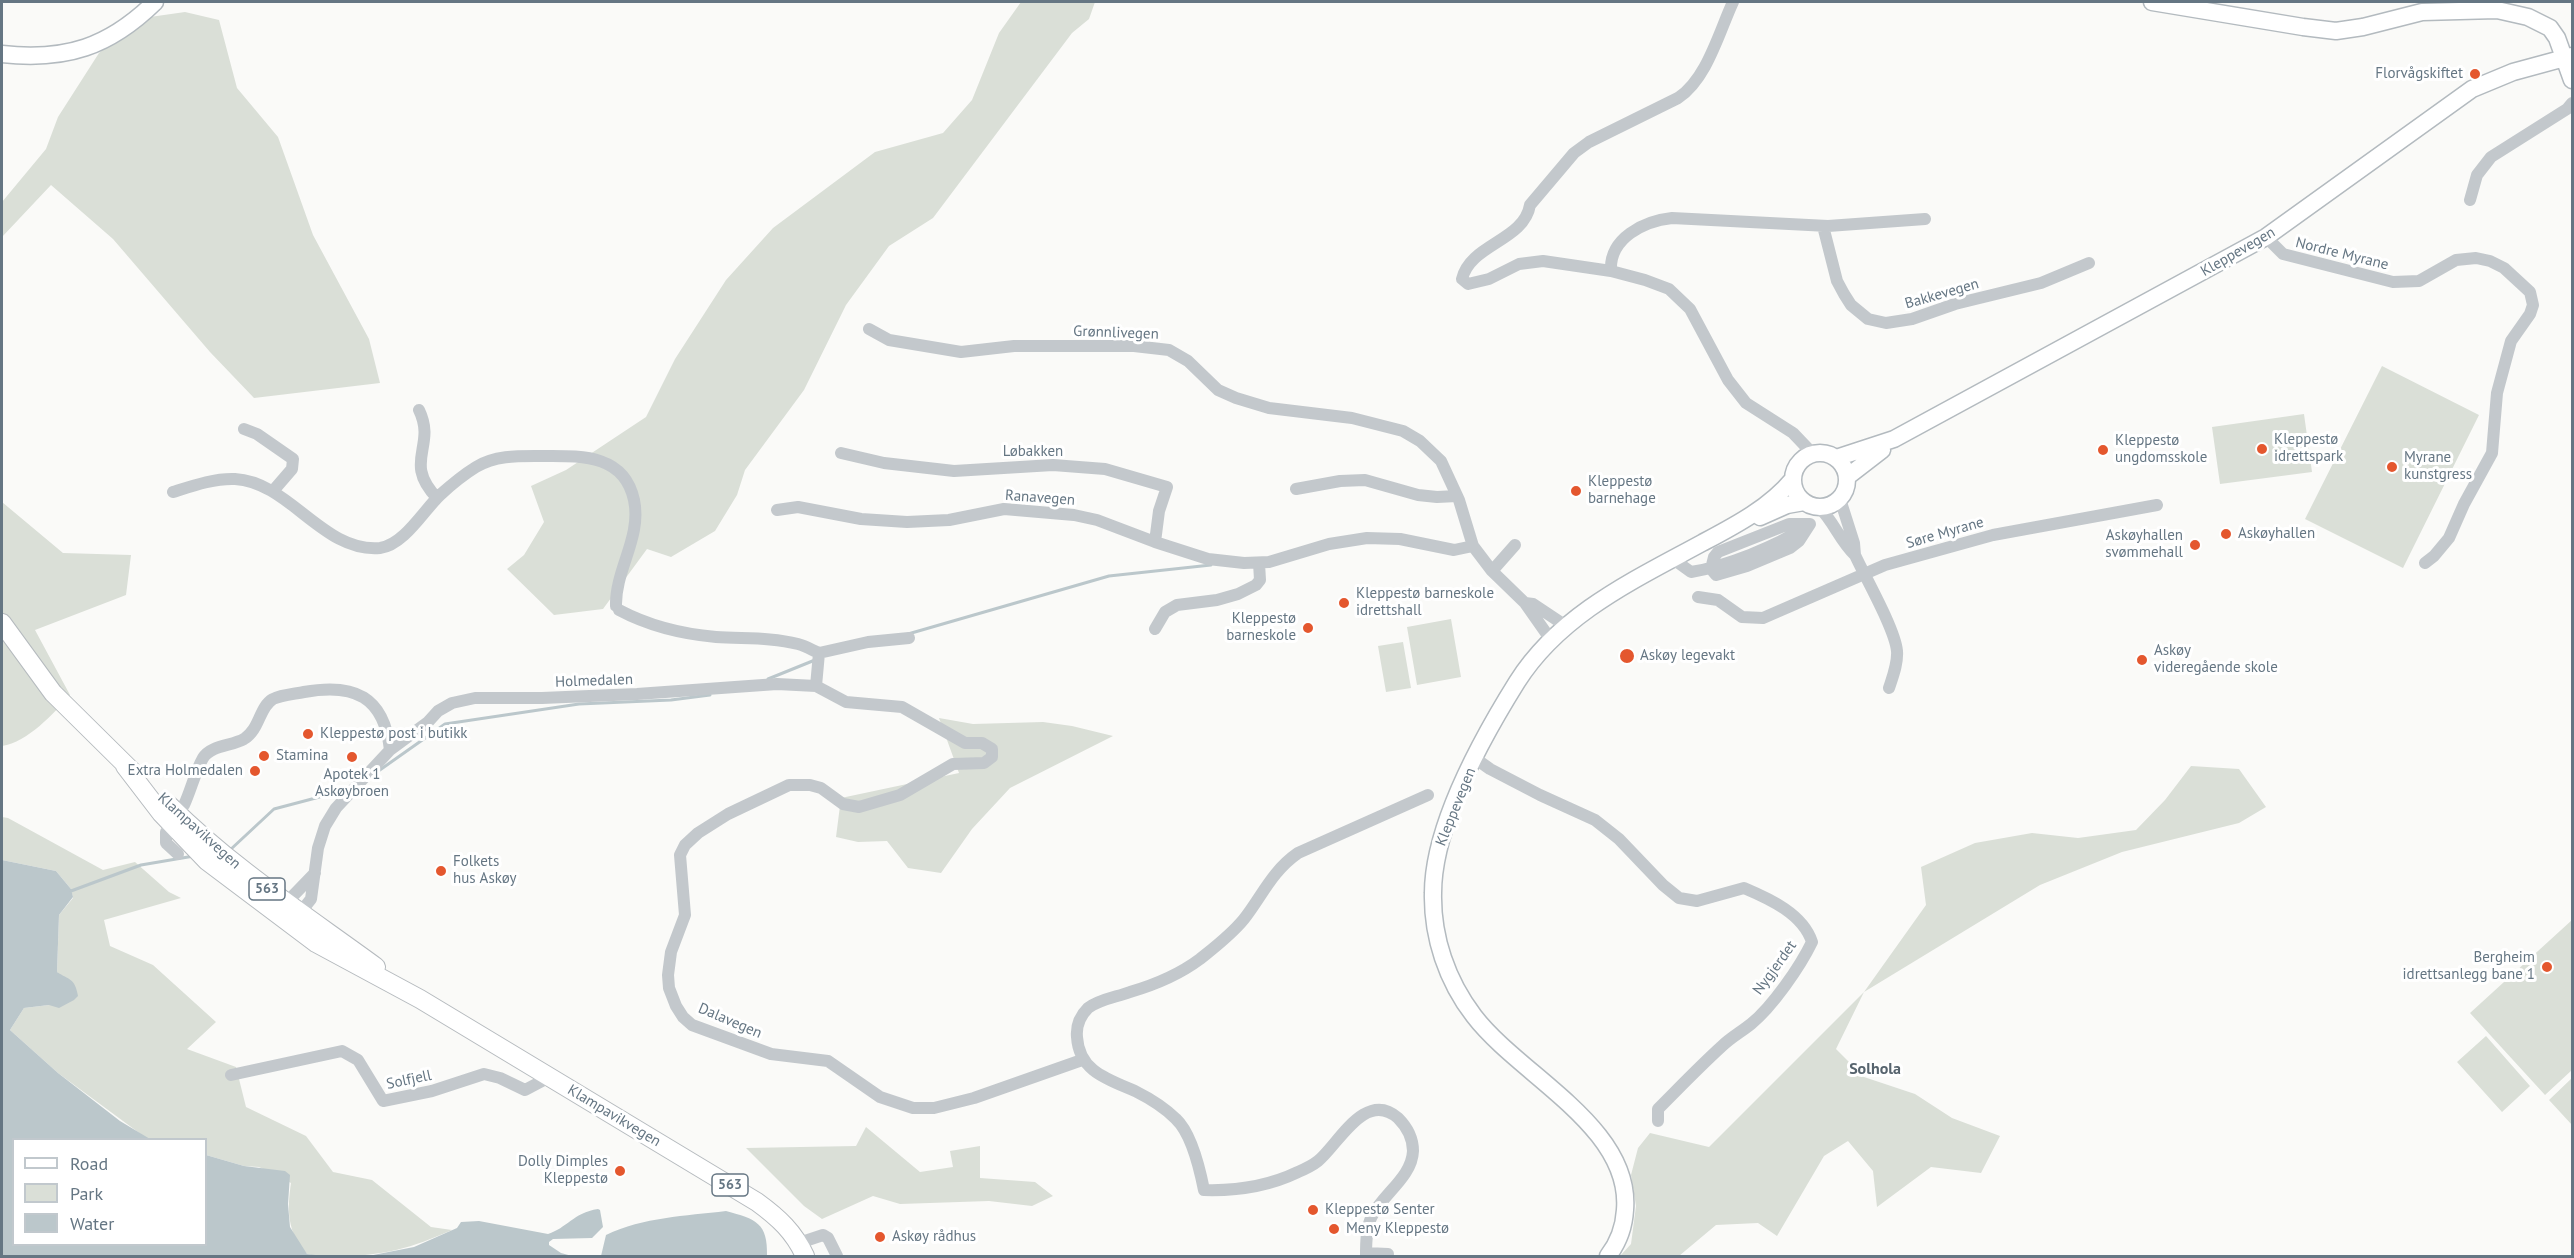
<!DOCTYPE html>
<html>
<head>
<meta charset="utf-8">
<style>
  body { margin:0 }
  #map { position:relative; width:2574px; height:1258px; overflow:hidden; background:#fafaf8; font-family:"PT Sans",sans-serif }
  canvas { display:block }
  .frame { position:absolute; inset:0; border:3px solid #657683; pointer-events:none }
  .legend { position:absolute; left:12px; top:1138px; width:195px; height:108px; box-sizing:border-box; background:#fff; border:2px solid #c1c8cd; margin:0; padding:8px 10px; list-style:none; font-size:18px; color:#657683 }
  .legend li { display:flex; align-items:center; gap:12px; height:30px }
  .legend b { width:30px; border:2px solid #c1c8cd }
</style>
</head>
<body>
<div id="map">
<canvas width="2574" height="1258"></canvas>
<div class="frame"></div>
<ul class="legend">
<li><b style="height:8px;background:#fff"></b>Road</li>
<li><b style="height:16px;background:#dadfd7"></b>Park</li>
<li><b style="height:16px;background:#bbc7cb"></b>Water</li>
</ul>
</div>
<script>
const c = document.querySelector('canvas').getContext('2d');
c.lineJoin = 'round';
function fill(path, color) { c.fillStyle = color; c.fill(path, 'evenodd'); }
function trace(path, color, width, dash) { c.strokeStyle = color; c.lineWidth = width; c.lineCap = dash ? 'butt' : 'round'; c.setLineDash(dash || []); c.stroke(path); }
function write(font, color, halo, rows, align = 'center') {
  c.font = font + ' "PT Sans",sans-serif'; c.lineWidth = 6; c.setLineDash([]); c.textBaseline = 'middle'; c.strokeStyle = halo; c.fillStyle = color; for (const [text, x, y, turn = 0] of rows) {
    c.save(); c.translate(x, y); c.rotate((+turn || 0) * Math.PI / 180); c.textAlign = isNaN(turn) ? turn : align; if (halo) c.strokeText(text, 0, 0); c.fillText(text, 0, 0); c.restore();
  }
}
const green = new Path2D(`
  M1021,2H1095L1089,19L1072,33L933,218L889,246L846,305L804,390L745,470L737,495L715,531L671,557L647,549L603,609L554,615L507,569L524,555L544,522L531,486L566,470L646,417L675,359L726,280L773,228L875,152L943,133L972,100L999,33Z
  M185,12L219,20L237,88L278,137L313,235L369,339L380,383L254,398L210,352L113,239L51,185L2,237V202L46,149L58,117L99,53L136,19Z
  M2382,366L2479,415L2403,568L2305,519Z
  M2304,414L2312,472L2220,484L2212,427Z
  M2,502L63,553L131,555L126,595L35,630L70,695C53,714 28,742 2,746Z
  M1451,619L1461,677L1417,685L1407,627Z
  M1403,642L1411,688L1386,692L1378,646Z
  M939,718L973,724L1043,722L1072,726L1113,736L1010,788L972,829L941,873L908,868L887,841L858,842L836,837L841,798L959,773Z
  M2191,766L2239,769L2266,807L2239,823L2122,852L2040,885L1864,992L1836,1049L1864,1077L1915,1094L1952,1118L2000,1136L1981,1173L1931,1167L1877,1207L1873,1171L1848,1141L1824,1156L1777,1236L1758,1223L1716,1225L1679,1256H1620L1631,1244L1636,1206L1631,1175L1638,1148L1650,1133L1709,1147L1864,992L1926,905L1921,867L1975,843L2032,833L2078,838L2136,830L2165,800Z
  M2,817L8,818L103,870L135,862L169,892L181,898L104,920L110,946L153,965L216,1022L187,1049L236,1067L246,1107L306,1136L333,1172L372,1180L431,1227L452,1230C411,1248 384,1256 339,1256C328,1256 317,1257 307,1254C287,1233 287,1210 291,1183L259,1167L244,1166L206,1155V1140L146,1138L58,1073L10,1030L24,1008L49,1005L59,975L57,972L59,915L73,898L71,889L56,871L2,860Z
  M2572,920V1070L2545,1095L2470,1013Z
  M2486,1036L2530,1086L2502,1112L2457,1062Z
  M2572,1078V1125L2549,1100Z
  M866,1127L920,1172L953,1167L950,1151L980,1146V1178L1035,1182L1053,1196L1032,1206L989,1201L900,1204L873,1196L822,1219L804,1206L746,1148L856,1146Z`);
const water = new Path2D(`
  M2,860L56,871L71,889L73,897L59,915L57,972C69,980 75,978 78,996L74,1000L59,1008L49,1005L24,1008L10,1030L58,1073L120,1121L150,1139L14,1140V1244H206V1155L244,1166L285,1171L290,1175L288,1204L290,1227L307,1254L324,1256H2Z
  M598,1209L600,1210L603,1227L592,1238L553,1239L549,1242V1245L561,1253L572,1256H368L414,1247L457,1228L461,1222L479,1221L548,1234C567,1228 573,1213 598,1209Z
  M726,1211C756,1219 768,1223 767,1256H601L606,1235C644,1217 685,1216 726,1211Z`);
const stream = new Path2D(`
  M908,634L1109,576L1211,565
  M768,679L815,660
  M377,772L445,724L579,704L671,700L710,695
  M230,850L274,809L346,790
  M71,891L141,865L194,856`);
const street = new Path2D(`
  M1733,2C1719,32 1707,79 1678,98L1589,142L1574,153L1530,205C1524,241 1470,244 1462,279L1468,284L1489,279L1519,264L1543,261L1611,271L1645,280L1669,289L1690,309L1728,380L1746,403L1793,433L1813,454
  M2470,200L2477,175L2491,157L2567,109L2572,103
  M1823,226L1837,281L1844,294L1851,305L1868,319L1886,323L1912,319L1955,304L2041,283L2089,263
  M2266,237L2283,254L2393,282L2419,281L2456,260L2476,258L2490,261L2504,268L2530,292L2533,305L2530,314L2511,341L2497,393L2492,453L2464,504L2449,538L2434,556L2425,563
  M1611,271C1609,238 1644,221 1672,218L1828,226L1925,219
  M869,329L889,340L961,352L1014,346H1134L1169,350L1188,361L1218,390L1236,398L1269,408L1352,418L1403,431L1420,441L1441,461L1459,500L1473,546L1492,571L1525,603L1551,640
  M419,410C437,447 402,461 437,498
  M244,429L257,434L293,459L292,469L273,491
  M841,453L884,463L954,471L1053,465L1105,469L1167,487L1159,511L1155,542
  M1296,489L1340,481L1365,480L1418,495L1437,497L1457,496
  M173,492C192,486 215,478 235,479C290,482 323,553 380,548C404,545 424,510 440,495C451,485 463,475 476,467C496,455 519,456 542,456C579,456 624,453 634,500C642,537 615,570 616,606
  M1840,499L1854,543L1855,555
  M1819,507C1834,522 1840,541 1855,555C1865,577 1895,629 1897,651C1898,663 1893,676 1889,688
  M777,510L798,507L861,519L907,522L949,520L1004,509L1074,515L1097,520L1155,542L1208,559L1244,563L1269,562L1329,544L1367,538L1400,539L1454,550L1473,546
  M1789,524H1810L1799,541L1790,548L1747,566L1716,575L1711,569L1714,557L1718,552Z
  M1673,559L1691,572C1724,567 1778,546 1805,527
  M1492,571L1515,545
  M1698,597L1718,600L1742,617L1763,618L1885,565L1993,535L2157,505
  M1525,603L1533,604L1566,626
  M1155,629L1165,612L1177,605L1217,600L1238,594L1256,585L1260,580L1259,563
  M819,653L868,642L909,638
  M816,686L846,702L902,707L965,743H982L992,749V757L984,763L953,764L900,795L859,807L843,804L821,788L810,785H789L728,814L698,833L685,845L680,855L685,915L671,952L668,975L669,988L676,1006L683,1017L692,1025L771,1054L828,1061L880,1097L913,1108H934L974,1098L1082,1060
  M1476,759L1490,769L1540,795L1595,820L1619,839L1663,885L1679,898L1697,901L1744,888C1770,899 1803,914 1812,942C1800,967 1772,1007 1751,1024C1741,1032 1730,1038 1721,1047C1699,1067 1679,1088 1658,1109V1121
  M184,805C191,790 195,772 203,758C211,745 232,746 244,739C260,729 259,707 273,699C281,695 294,694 304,692C354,683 384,696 390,750
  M166,832V843L178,854
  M286,908V903L315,873
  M293,916L300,913L311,899L318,848L325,826L336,808L390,750L428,722L438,711L452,703L475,698H542L637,694L777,684L816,686L819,653C812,650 806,646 798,644C771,637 743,639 716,637C682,634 649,626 619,610
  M231,1075L342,1051L358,1060L383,1101L432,1091L484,1074L500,1078L525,1090L542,1081
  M799,1243L823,1235L828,1238L837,1256
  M1366,1253L1388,1254
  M1366,1256C1366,1244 1366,1227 1372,1216C1383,1194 1412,1177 1413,1151C1413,1137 1407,1127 1398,1118C1365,1089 1338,1145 1318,1161C1313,1165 1305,1169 1298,1172C1269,1186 1236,1191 1204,1190C1200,1170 1191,1133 1176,1119C1165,1108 1149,1098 1135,1091C1107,1079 1079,1071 1077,1037C1076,1026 1080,1016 1088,1008C1100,999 1117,997 1130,992C1154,985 1180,974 1200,959C1215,947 1231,935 1244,919C1262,896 1272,871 1298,853L1428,795`);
const secondary = new Path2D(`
  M2152,2L2303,27L2336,31L2363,27L2422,12L2497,10L2528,17L2550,28L2557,38L2572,80
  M2,54C66,61 109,47 155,2
  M1793 480a27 27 0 1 1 54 0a27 27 0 1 1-54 0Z
  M1836,458L1894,439L2266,237L2472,89L2513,72L2572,56
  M1847,477L1882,450
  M1760,517L1787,505L1804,502
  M1608,1256C1618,1243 1624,1227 1625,1210C1632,1127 1520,1076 1474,1016C1447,981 1432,937 1433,893C1433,826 1482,738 1517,682C1560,614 1634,580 1702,543C1734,526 1769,508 1793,479`);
const primary = new Path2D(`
  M2,623L53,693L135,774
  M125,766L161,813L207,861L316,943L420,999L757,1202C779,1218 794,1232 805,1256
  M169,805C231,867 305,915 376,967`);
const markers = [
  [2475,74,6,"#e4572e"],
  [2262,449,6,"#e4572e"],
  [2103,450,6,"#e4572e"],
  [2392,467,6,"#e4572e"],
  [1576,491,6,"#e4572e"],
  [2226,534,6,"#e4572e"],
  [2195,545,6,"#e4572e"],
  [1344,603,6,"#e4572e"],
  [1308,628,6,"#e4572e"],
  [1627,656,8,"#e4572e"],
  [2142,660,6,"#e4572e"],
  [308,734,6,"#e4572e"],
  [264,756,6,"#e4572e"],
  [352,757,6,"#e4572e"],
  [255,771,6,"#e4572e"],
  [441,871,6,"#e4572e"],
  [2547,967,6,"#e4572e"],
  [620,1171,6,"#e4572e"],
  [1313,1210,6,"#e4572e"],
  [1334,1229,6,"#e4572e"],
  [880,1237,6,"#e4572e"]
];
const shields = [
  [267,889,36],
  [730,1185,36]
];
const shieldNames = [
  ["563",267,889],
  ["563",730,1185]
];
const poiNames = [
  ["Florvågskiftet",2463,74,"right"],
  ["Kleppestø",2274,440],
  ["idrettspark",2274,457],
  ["Kleppestø",2115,441],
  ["ungdomsskole",2115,458],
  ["Myrane",2404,458],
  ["kunstgress",2404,475],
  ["Kleppestø",1588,482],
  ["barnehage",1588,499],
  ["Askøyhallen",2238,534],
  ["Askøyhallen",2183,536,"right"],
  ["svømmehall",2183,553,"right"],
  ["Kleppestø barneskole",1356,594],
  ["idrettshall",1356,611],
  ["Kleppestø",1296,619,"right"],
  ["barneskole",1296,636,"right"],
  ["Askøy",2154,651],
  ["videregående skole",2154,668],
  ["Askøy legevakt",1640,656],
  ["Kleppestø post i butikk",320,734],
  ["Stamina",276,756],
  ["Extra Holmedalen",243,771,"right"],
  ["Apotek 1",352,775,"center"],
  ["Askøybroen",352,792,"center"],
  ["Folkets",453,862],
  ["hus Askøy",453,879],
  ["Bergheim",2535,958,"right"],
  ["idrettsanlegg bane 1",2535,975,"right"],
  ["Dolly Dimples",608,1162,"right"],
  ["Kleppestø",608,1179,"right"],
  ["Kleppestø Senter",1325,1210],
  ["Meny Kleppestø",1346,1229],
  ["Askøy rådhus",892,1237]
];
const streetNames = [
  ["Kleppevegen",2238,252,-30],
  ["Nordre Myrane",2342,254,14],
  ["Bakkevegen",1942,294,-16],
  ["Grønnlivegen",1116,333,2],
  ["Løbakken",1033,452],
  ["Ranavegen",1040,498,4],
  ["Søre Myrane",1945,533,-16],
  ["Holmedalen",594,681,-2],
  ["Kleppevegen",1456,807,-68],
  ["Klampavikvegen",199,831,42],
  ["Nygjerdet",1775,968,-54],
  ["Dalavegen",730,1021,23],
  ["Solfjell",409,1080,-12],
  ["Klampavikvegen",614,1116,31]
];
const neighbourhoodNames = [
  ["Solhola",1875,1069]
];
fill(green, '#dadfd7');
fill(water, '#bbc7cb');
trace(stream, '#bbc7cb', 3);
trace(secondary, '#b3babf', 19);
trace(primary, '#b5babe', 20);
trace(street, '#c3c8cc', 12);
trace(secondary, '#fff', 16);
trace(primary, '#fff', 18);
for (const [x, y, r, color] of markers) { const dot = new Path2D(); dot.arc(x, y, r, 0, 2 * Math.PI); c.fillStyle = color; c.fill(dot); trace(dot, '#fff', 2); }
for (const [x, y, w] of shields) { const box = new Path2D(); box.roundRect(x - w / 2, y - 11, w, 22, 4.5); c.fillStyle = '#fff'; c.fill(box); trace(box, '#657683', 1.5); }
write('bold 14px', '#657683', null, shieldNames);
write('15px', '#657683', '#fff', poiNames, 'left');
write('15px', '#657683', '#fff', streetNames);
write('bold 16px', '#57646e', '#fff', neighbourhoodNames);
</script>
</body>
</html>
